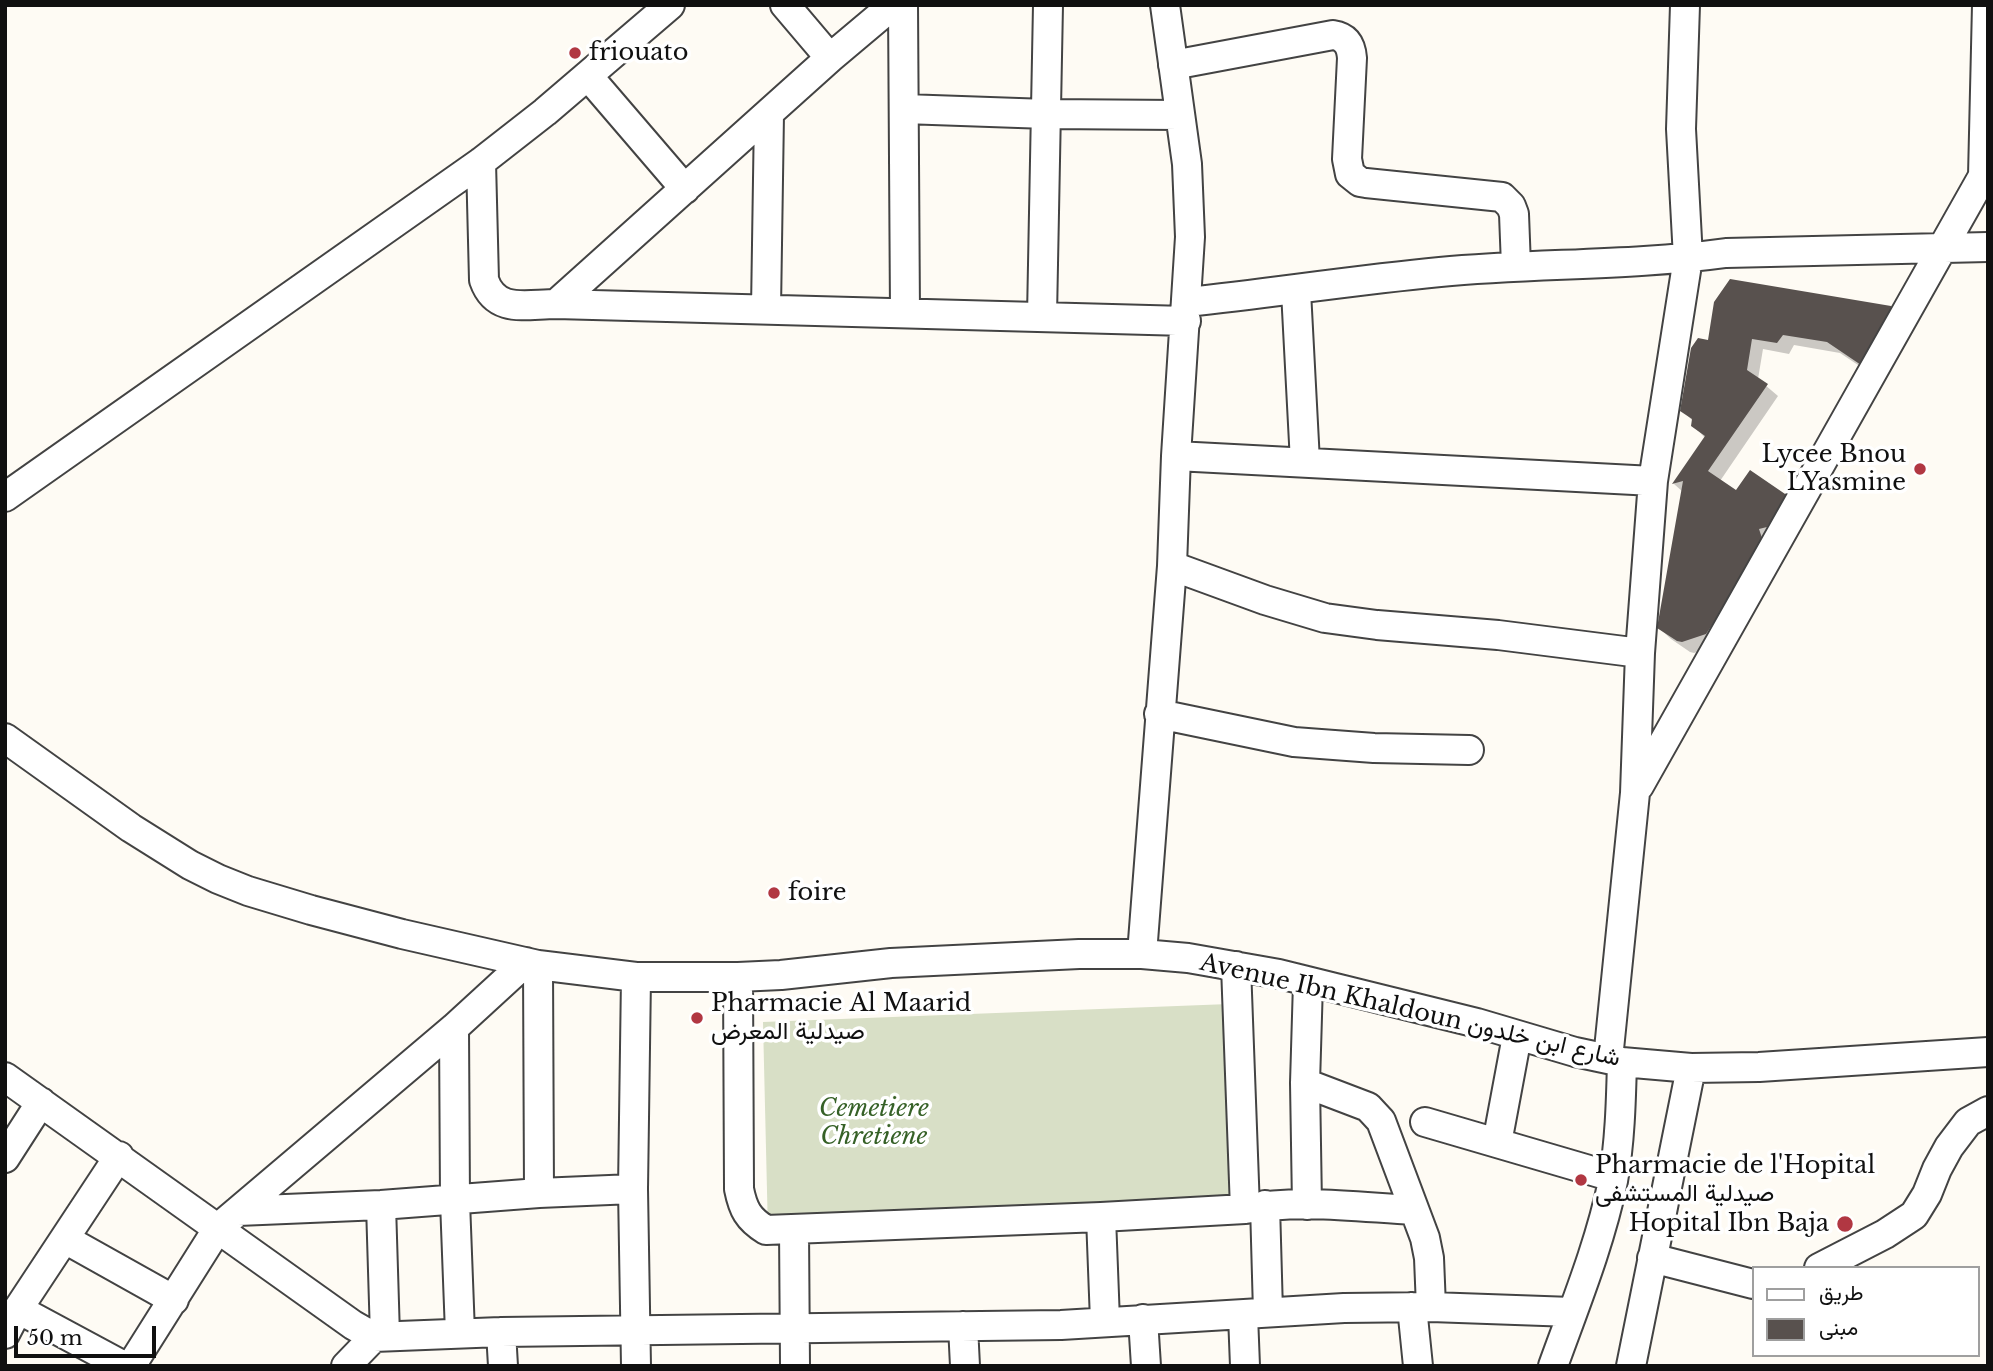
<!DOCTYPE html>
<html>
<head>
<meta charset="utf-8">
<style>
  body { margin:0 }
  #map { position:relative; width:1993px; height:1371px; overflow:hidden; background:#fefbf4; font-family:"Libre Baskerville",Vazirmatn,serif }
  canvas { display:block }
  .frame { position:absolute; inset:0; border:7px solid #101010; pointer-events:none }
  .legend { position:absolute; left:1752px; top:1266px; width:228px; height:91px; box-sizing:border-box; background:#fff; border:2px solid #9f9f9f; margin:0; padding:9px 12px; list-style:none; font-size:21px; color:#101010 }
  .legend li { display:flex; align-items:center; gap:14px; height:35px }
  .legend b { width:35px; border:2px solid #9f9f9f }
  .scale { position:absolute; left:14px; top:1326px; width:142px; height:32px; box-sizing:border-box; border:4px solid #101010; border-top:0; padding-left:9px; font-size:21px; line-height:24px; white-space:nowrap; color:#101010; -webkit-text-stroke:5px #fff; paint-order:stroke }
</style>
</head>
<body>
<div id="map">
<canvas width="1993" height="1371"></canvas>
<div class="frame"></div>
<ul class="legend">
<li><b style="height:9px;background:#fff"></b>طريق</li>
<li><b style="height:19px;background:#58514e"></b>مبنى</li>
</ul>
<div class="scale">50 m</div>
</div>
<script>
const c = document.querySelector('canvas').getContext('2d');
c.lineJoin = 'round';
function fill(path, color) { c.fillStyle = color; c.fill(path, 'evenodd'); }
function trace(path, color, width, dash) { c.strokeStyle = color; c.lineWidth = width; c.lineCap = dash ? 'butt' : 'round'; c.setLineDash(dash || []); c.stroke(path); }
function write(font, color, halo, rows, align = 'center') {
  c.font = font + ' "Libre Baskerville",Vazirmatn,serif'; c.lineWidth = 7; c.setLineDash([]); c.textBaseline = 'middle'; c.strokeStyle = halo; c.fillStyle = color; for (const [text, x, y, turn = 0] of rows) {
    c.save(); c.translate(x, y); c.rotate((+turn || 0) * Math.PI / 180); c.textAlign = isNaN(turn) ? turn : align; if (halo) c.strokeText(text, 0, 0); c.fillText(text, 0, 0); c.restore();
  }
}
const cemetery = new Path2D(`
  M1229,1004L1239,1214L768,1233L763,1022Z`);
const shadow = new Path2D(`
  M1890,308L1876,377L1840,353L1794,345L1789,354L1763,349L1758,379L1778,396L1720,481L1737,492L1787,497L1717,645L1694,653L1690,652L1671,639L1659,628L1683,492L1674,484L1705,438L1693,425V421L1682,410L1709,342Z`);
const building = new Path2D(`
  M1730,279L1891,306L1896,321L1864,367L1827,342L1783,335L1777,343L1752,339L1747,370L1768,384L1708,471L1736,490L1750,470L1788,496L1767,527L1759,529L1765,547L1706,634L1682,642L1677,641L1657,628L1683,481L1672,484L1705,436L1691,426L1692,419L1680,411L1691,348L1698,338L1708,340L1714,302Z`);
const minor = new Path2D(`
  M785,5L830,58
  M903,5L905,313
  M1173,65L1333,35C1346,37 1351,45 1352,58L1347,159L1350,174L1360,182L1366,183L1502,197L1511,206L1514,214L1516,266
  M588,76L685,189
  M904,109L1047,114L1179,115
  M481,162L484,280C496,314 526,304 556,304L1186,321
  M1983,176L1987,5
  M1296,291L1305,462
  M1188,302C1272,293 1356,280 1440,272C1535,263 1631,266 1726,253L1988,247
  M556,304L830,58L893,5
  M766,309L769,114
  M1042,316L1048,5
  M1176,456L1653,481
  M5,497L481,162L545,112L670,5
  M1172,566L1265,600L1325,618L1377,625L1498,635L1640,653
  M1159,714L1294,742L1374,748L1469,750
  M5,738L131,828L190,865L218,879L248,891L311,910L402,934L538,965L636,977H738L781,975L891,963L1079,954H1142L1188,958L1279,974L1477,1023L1575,1052L1622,1062L1691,1068L1759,1067L1988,1052
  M1639,786L1983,176L1988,171
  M1142,954L1172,566L1176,456L1190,237L1187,164L1165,5
  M538,965L539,1193
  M1236,966L1245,1209
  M636,977L633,1189L636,1366
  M738,977L739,1189C743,1209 748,1219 766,1230L1101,1217L1245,1209C1300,1199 1358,1207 1413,1210
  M454,1028L455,1201L460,1333
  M1608,1059L1635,793L1640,653L1653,481L1688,258L1681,129L1685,5
  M5,1077L353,1325L374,1337L501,1332L1061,1325L1344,1308L1431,1307L1572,1312
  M1305,1083L1368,1107L1381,1121L1425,1238L1429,1258L1431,1307
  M1425,1122L1613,1177
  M1497,1143L1517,1036
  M5,1158L41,1102
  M381,1205L385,1336
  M1265,1205L1268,1312
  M1307,1205L1305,1083L1308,983
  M238,1211L381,1205L539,1193L633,1189
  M1101,1217L1105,1321
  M794,1229L795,1366
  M65,1239L174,1300
  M1652,1258L1753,1284
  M1819,1268L1885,1234L1914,1215L1927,1194L1937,1169L1949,1147L1968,1122L1988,1111
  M1412,1307L1418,1366
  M18,1309L124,1366
  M1243,1315L1245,1366
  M1143,1319L1146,1366
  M963,1326L965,1366
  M501,1332L503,1366
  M5,1334L18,1309L119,1156
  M131,1366L218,1228L454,1028L526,962
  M346,1366L374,1337
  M1553,1366C1575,1305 1600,1244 1613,1181C1620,1142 1621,1101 1622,1062
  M1631,1366L1691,1068`);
const markers = [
  [575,53,7,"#b13742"],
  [1920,469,7,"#b13742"],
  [774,893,7,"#b13742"],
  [697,1018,7,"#b13742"],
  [1581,1180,7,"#b13742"],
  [1845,1224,9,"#b13742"]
];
const poiNames = [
  ["friouato",589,53],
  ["Lycee Bnou",1906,455,"right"],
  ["LYasmine",1906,483,"right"],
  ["foire",788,893],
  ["Pharmacie Al Maarid",711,1004],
  ["صيدلية المعرض",711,1032],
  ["Pharmacie de l'Hopital",1595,1166],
  ["صيدلية المستشفى",1595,1194],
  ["Hopital Ibn Baja",1829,1224,"right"]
];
const streetNames = [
  ["Avenue Ibn Khaldoun شارع ابن خلدون",1410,1011,13]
];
const parkNames = [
  ["Cemetiere",874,1109],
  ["Chretiene",874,1137]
];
fill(cemetery, '#d8dfc6');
fill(shadow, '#0003');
fill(building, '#58514e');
trace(minor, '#434343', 32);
trace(minor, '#fff', 28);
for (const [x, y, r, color] of markers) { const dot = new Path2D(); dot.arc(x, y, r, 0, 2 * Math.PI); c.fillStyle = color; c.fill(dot); trace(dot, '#fff', 2.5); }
write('24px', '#101010', '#fff', poiNames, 'left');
write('24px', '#101010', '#fff', streetNames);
write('italic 24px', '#366127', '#fff', parkNames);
</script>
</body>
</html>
